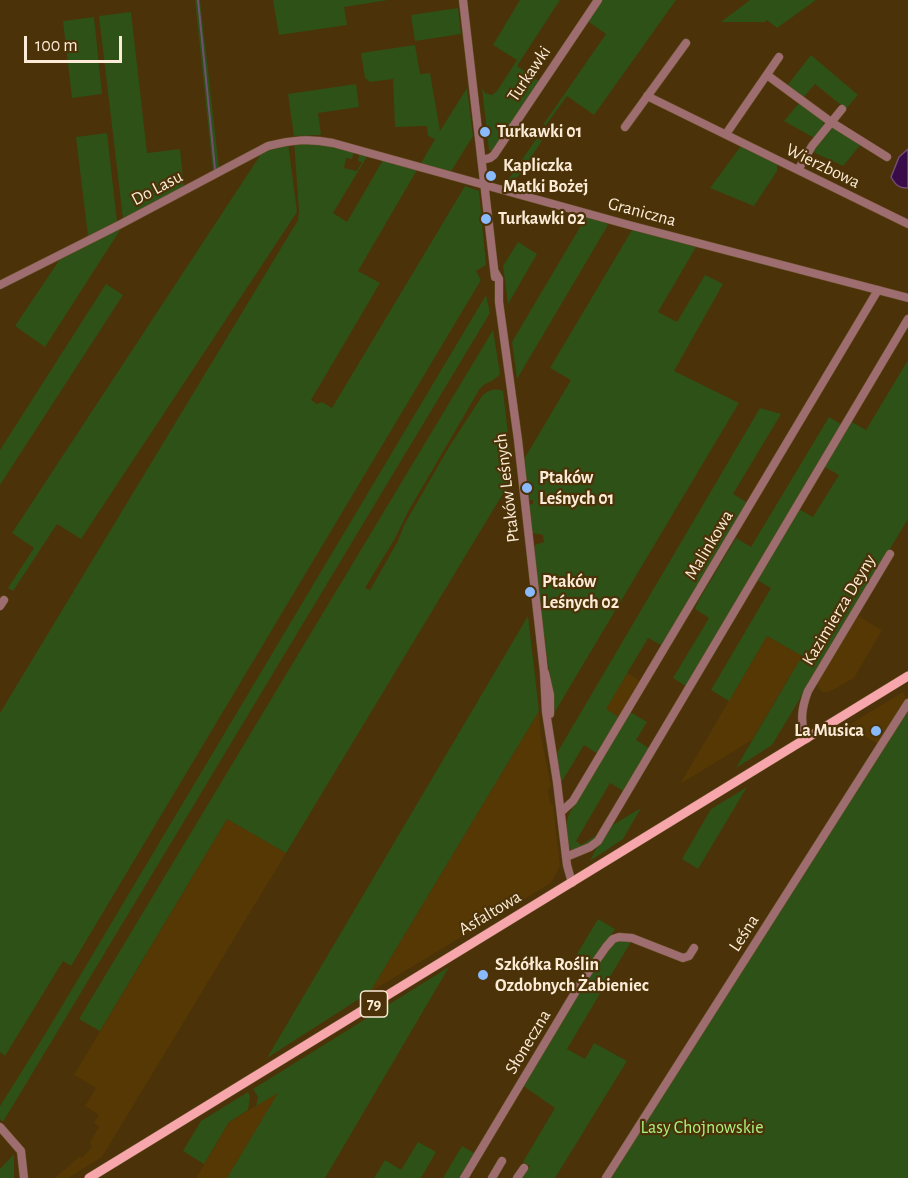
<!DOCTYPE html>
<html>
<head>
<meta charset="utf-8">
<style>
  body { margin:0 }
  #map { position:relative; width:908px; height:1178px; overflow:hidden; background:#4b3208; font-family:"Alegreya Sans",sans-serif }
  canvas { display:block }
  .scale { position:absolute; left:24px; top:36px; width:98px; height:27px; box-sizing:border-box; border:3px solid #fcecd7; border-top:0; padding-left:8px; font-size:18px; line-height:21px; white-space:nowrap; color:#fcecd7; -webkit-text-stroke:4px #4b3208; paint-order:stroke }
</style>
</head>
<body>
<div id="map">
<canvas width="908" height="1178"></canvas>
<div class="scale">100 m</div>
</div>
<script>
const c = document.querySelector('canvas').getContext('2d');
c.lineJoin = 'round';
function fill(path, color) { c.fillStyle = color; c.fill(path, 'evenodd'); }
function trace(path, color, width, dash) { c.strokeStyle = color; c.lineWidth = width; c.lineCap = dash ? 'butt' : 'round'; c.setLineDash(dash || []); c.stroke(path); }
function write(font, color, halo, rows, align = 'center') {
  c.font = font + ' "Alegreya Sans",sans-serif'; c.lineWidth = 4.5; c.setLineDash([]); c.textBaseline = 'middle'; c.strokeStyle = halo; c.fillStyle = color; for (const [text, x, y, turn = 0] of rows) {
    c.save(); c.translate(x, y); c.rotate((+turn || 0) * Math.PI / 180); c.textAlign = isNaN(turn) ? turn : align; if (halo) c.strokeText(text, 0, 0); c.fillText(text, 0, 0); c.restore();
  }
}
const built = new Path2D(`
  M858,616L882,630L854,678L829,692H822L816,684Z
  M767,636L802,656L752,740L680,784Z
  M627,673L642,682L620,718L605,709Z
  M903,692L907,699L878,744L847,726Z
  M539,711L541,736L551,786L548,790L550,803L553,805L560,866L551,883L370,992Z
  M227,819L286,853L102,1157L68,1178H55L80,1156L82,1158L92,1147L90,1142L99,1127L94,1123L99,1115L85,1106L96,1088L74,1075Z
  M279,1092L227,1178H196L229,1122Z`);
const green = new Path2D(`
  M195,0H200L219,168L213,172Z
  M273,0H388L344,7L347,25L279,35Z
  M520,0H560L517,66L539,81L536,87L493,152L489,150L482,88L485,93L492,95L497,91L517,60L493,45Z
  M599,0H676L594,115L567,96L546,125H543L606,34L586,20Z
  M750,0H816L777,28L767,20L765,22H721Z
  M458,8L461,34L415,41L411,15Z
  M131,12L147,153L180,149L184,188L123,219L99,16Z
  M94,17L102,94L72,98L63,21Z
  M415,45L420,74L430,73L440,131L467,88L473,136L450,173L420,165L435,139L428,136L427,126L395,127L393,79L370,82L365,78L361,53Z
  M811,55L858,95L846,109L815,84L802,99L786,87Z
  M356,84L359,107L318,113L321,135L294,136L288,94Z
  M799,103L823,120V127L814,138L784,121Z
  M837,127L862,143L843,166L811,151L830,128Z
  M107,133L117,222L88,236L76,137Z
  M537,138L542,141L512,185L506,183Z
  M294,141H313L354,151L352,159L346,158L344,168L357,171L362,162L358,161L359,155H368L333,213L347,222L383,160L417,170L358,271L380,283L311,400L317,404L322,402L332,408L465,186L479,191L486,265L476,271L481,280L71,966L63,961L5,1056L0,1052V713L298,220L299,211Z
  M288,143L297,212L81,539L57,524L13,591L8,588L34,548L12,533L263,151Z
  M741,146L775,162L777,165V171L754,206L710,188Z
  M586,217L605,222L608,225L517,379L512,342Z
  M122,227L45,347L15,326L60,259Z
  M632,230L696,247L658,312L677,322L705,275L723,284L674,371L739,403L553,715V701L533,553L535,545L544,542L543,535L532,533L529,505L533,504V500H528V486L526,485L523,461L571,380L550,368Z
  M518,242L537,254L508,304L503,266Z
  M106,284L123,295L0,485V450Z
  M486,295L490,313L3,1122L0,1119V1106L44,1036Z
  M493,330L500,374C494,382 486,381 479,390L409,510L394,540L365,588L370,590L398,541L404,525L449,447L482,396C488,390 494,388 503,391L513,477L286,853L227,819L100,1031L79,1019Z
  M908,360V519L772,745L736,768L802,656L767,636L729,701L711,690L771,588L755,579L797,508L813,517L839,475L823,466L850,421L866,430Z
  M760,408L781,414L733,494L748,503L663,646L648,638L606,709L620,718L598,754L584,745L561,783L557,753Z
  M829,417L842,425L687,687L673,678L709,618L695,609L699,600L736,538L751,547Z
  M528,616L539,711L370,992L267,1058Z
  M908,711V1178H611Z
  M630,712L647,722L636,740L650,749L625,792L610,783L576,841L581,845L600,833C595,841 581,851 571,850C564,840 565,823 570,812Z
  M747,787L698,869L682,859L711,809Z
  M641,808L623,839L590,861L606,829Z
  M598,919L615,929L589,968L574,959Z
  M619,940H632L567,1049L585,1059L594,1043L627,1061L555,1178H522L530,1166L523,1162L555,1108L522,1085C540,1056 593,954 619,940Z
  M449,967L325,1178H227L278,1093L256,1106L258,1097L253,1089Z
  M248,1092L250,1097L248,1110L229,1122L204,1164L183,1151L201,1121Z
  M418,1142L436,1152L421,1178H374L385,1160L401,1170Z
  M462,1146L476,1154L462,1178H443Z
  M14,1154V1178H0V1169Z`);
const water = new Path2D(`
  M908,149V188C899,189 895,184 891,177L899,157Z`);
const stream = new Path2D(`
  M198,0L215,169`);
const minor = new Path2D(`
  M463,0L495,277
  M767,75L831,122L887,157
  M647,96L908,224
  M625,127L686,43
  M726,134L779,57
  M482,160L490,158L494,155L598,0
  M798,170L812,146L842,109
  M495,272L499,279V302L518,440L544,672L546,712L557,782L567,865L572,883
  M0,285L121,224L268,146C292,140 309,138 333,143L629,225L908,298
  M0,606L4,600
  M545,673L550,695V714
  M807,739C799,722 802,707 808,691L890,554
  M561,812L573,801L878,290
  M566,857L590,847L598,841L908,319
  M0,1127L21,1151L24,1178
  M464,1178L582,981L606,947L613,939L619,937L632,938L683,958L689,956L694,948
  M492,1178L502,1161
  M517,1178L524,1168
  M606,1178L908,703`);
const major = new Path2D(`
  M89,1178L908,676`);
const markers = [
  [485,132,6,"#88bafc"],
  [491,176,6,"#88bafc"],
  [486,219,6,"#88bafc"],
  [527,488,6,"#88bafc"],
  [530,592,6,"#88bafc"],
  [876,731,6,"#88bafc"],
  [483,975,6,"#88bafc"]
];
const shields = [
  [374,1004,27]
];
const shieldNames = [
  ["79",374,1004]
];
const streetNames = [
  ["Turkawki",529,74,-56],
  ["Wierzbowa",823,166,26],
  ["Do Lasu",157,188,-28],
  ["Graniczna",642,212,15],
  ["Ptaków Leśnych",507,488,-97],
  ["Malinkowa",709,545,-59],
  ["Kazimierza Deyny",839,610,-59],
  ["Asfaltowa",490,913,-31],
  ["Leśna",744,933,-57],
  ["Słoneczna",528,1042,-59]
];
const poiNames = [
  ["Turkawki 01",497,132],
  ["Kapliczka",503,166],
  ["Matki Bożej",503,187],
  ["Turkawki 02",498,219],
  ["Ptaków",539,478],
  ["Leśnych 01",539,499],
  ["Ptaków",542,582],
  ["Leśnych 02",542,603],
  ["La Musica",864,731,"right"],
  ["Szkółka Roślin",495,965],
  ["Ozdobnych Żabieniec",495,986]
];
const parkNames = [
  ["Lasy Chojnowskie",702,1128]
];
fill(built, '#553803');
fill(green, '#2e5117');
fill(water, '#390c49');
trace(water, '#744f74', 1.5);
trace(stream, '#744f74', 2);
trace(minor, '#675029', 9);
trace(major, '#675029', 10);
trace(minor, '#9e6d70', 8);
trace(major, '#f7a7ac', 9);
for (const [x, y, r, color] of markers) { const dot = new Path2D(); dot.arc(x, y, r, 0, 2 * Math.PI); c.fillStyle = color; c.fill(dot); trace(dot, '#4b3208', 2); }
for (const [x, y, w] of shields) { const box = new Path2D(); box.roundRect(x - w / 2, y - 13, w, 26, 4.5); c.fillStyle = '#4b3208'; c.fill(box); trace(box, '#fcecd7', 1.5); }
write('bold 16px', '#fcecd7', null, shieldNames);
write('18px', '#fcecd7', '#4b3208', streetNames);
write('bold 18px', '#fcecd7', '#4b3208', poiNames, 'left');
write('18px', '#a9f47f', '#4b3208', parkNames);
</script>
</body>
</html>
